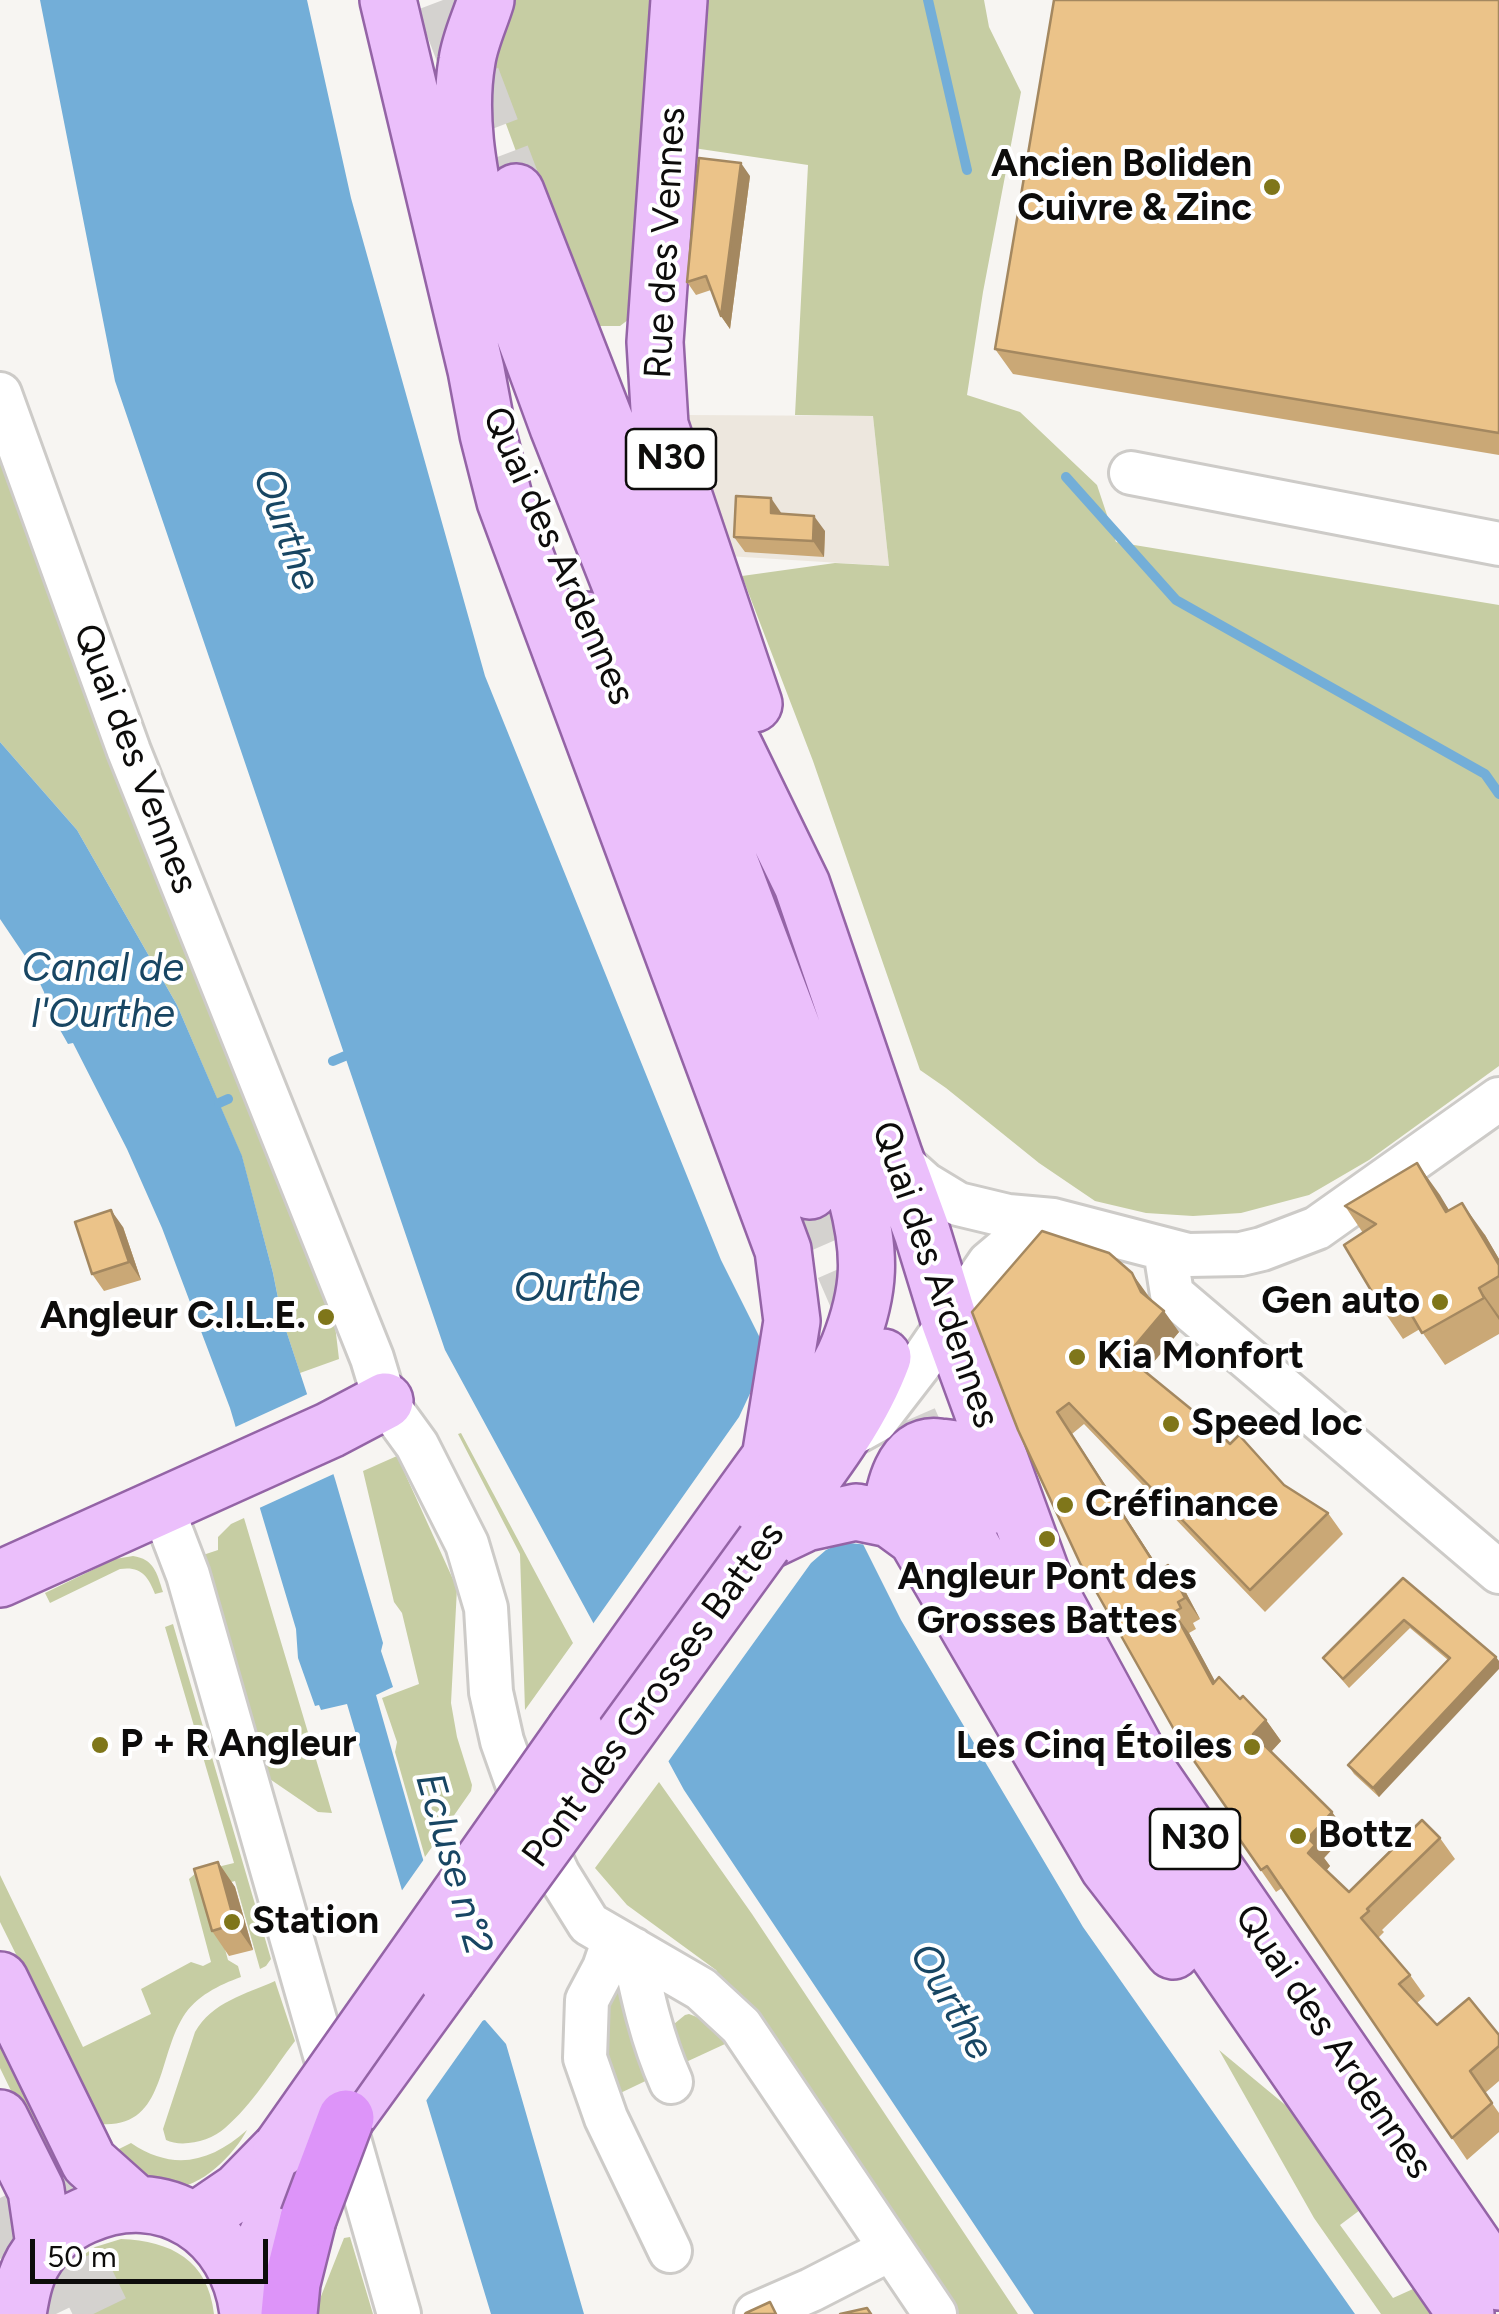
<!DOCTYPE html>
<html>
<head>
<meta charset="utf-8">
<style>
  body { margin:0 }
  #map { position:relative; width:1499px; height:2314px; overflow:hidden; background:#f7f5f2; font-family:Figtree,sans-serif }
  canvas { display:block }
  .scale { position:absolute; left:30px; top:2239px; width:238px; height:45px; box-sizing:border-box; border:5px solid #0d0c0b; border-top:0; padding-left:12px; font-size:30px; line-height:35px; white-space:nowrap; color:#0d0c0b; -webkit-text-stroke:8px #fff; paint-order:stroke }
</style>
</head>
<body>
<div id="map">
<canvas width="1499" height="2314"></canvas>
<div class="scale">50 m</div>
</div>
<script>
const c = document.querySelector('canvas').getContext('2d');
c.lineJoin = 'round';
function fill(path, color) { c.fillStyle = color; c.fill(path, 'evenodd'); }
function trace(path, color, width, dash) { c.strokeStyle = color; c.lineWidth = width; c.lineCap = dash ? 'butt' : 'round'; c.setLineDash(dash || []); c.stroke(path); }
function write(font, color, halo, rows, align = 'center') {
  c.font = font + ' Figtree,sans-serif'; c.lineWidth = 8; c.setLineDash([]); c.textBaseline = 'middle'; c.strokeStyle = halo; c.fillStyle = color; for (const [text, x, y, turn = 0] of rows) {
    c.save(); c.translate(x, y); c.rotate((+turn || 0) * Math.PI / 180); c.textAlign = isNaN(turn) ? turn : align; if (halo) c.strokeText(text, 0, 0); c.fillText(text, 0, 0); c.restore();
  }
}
const built = new Path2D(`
  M686,415L873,416L889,566L727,556Z`);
const green = new Path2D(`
  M496,0H984L989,27L1021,92L983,292L967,395L1020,412L1097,485L1116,542L1499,605V1066L1369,1160L1309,1195L1241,1213L1193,1216L1146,1213L1095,1201L1039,1163L946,1088L920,1070L813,761L742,576L835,563L889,566L873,416L795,415L808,165L653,142L641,310L620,326H580L484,64Z
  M0,406L330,1283L339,1359L300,1373L282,1318L273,1273L242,1157L177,1005L77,830L0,742Z
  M461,1433L573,1643L525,1710L520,1554L458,1434Z
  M397,1456L457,1588L451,1703L457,1737L472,1785L471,1791L425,1857L395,1752L397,1742L382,1698L419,1684L402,1613L394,1602L363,1471Z
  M244,1518L332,1813L318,1812L261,1773L202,1569L203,1555L218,1550V1537L231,1524Z
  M133,1556C154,1559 157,1573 163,1592L155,1594C148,1576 141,1566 120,1569L50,1603L45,1593L115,1559Z
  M173,1624L271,1959L266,1966L260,1969L235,1881L208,1888L228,1960L238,1966L241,1977C219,1985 196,1996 183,2017C157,2059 165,2129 100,2124L0,1922V1875L83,2047L151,2014L141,1989L191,1962L203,1966L211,1962L189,1879L197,1872L234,1863L165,1627Z
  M659,1782L752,1914L1018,2314H948L716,1970L627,1905L595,1868Z
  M275,1981L295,2041C273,2070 252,2105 225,2128C211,2141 182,2148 166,2140L163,2129L195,2032C212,2002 246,1994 275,1981Z
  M609,1981L619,1984L656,2076L612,2097L603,2074Z
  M0,2013L70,2157L48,2167L0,2068Z
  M689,2014C705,2019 717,2030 725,2044L686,2062L679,2047L674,2024L685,2015Z
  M1219,2050L1289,2108L1360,2210L1340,2225L1393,2298L1413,2289L1431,2314H1381L1314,2218Z
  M247,2130C233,2157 191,2199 157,2186C142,2180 123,2163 109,2154L131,2143C174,2172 211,2162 247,2130Z
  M350,2237L373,2314H314L344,2238Z
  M121,2239C171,2241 208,2260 214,2314H92L83,2277L82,2256L95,2247Z`);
const water = new Path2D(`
  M40,0H307L351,198L485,676L721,1260L901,1620L1083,1927L1355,2314H1034L684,1790L445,1350L115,381Z
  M0,742L77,830L177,1005L242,1156L273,1273L282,1318L335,1479L383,1643L381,1651L393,1687L376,1695L422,1856L477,2022L485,2020L506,2044L584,2314H491L418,2073L450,2053L347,1704L321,1710L319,1705L315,1706L298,1658L296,1629L230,1408L162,1228L127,1149L73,1043L68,1044L47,1007L44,992L31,965L0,919Z`);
const pier = new Path2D(`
  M765,1338L869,1545L849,1543L837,1545L826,1550L811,1563L665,1766L590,1628L739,1417L754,1385Z
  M312,1392L338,1472L255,1510L231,1429Z
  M427,1855L480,2017L486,2016L423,2105L413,2071L444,2051L398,1896Z`);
const stream = new Path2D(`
  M928,0L967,170
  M1066,477L1176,600L1485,774L1499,794
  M333,1061L345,1056
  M219,1103L228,1099`);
const majorTunnel = new Path2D(`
  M443,0L516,192
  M810,1191L940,1489`);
const highwayTunnel = new Path2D(`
  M41,2186L103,2314
  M0,2198L56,2314`);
const minor = new Path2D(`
  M0,394L129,751L372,1358L385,1401L417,1445L467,1544L486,1608L491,1692L502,1741L519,1789L558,1874L589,1924L701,1989L741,2026L935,2314
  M1131,473L1499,544
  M894,1156L925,1184L958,1204L1008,1216L1053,1220L1188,1255L1241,1254L1262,1249L1317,1228L1499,1099
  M1165,1250L1172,1294L1499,1572
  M858,1431L876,1421L920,1364L989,1263L1021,1236L1053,1220
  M162,1507L188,1575L399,2314
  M614,1939L604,1968L587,2000L585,2058L606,2118L670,2251
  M633,1949C642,1994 652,2040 671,2082
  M756,2314L811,2290L891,2249`);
const major = new Path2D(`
  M388,0L476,370L488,434L505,501L783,1250L792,1321L770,1458
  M679,0L655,342L660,425L754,704
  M516,192L724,725L802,885L894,1155L922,1232L949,1320L1045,1583L1144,1765L1499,2282
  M474,198L558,427L733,870L856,1196C871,1253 871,1289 849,1345C831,1391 795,1424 766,1463C702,1551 639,1641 575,1730
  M481,234C470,177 457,119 467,61C470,40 480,20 486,0
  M586,620L644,752L810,1191
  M940,1489L1121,1814L1466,2314
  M890,1519C893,1491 902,1442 939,1447C947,1448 956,1448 962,1453C979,1465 989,1488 999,1505
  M766,1541C808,1483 858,1425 883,1357
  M764,1543L806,1523L856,1512L890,1519L916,1538L1108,1867L1173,1951
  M0,1579L330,1430L385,1401
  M0,1980L89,2162L136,2204
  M0,2118L36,2190L44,2245
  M346,2118L447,1979
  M195,2221L239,2191L281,2148
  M246,2292L267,2235L294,2187
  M18,2314C21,2296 24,2278 33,2262C45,2242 63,2225 84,2216C164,2180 239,2231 248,2314`);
const highway = new Path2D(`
  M289,2314L292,2283L308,2219`);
const majorBridge = new Path2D(`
  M447,1979L764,1543
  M281,2148L575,1730`);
const highwayBridge = new Path2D(`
  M308,2219L346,2118`);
const wall = new Path2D(`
  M1499,0V455L1013,374L995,349Z
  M750,176L730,329L721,316L711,290L696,295L687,282Z
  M782,514L825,531L824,557L745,552L734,537Z
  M1417,1163L1449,1210L1485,1235L1499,1259V1334L1445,1365L1420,1329L1403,1339L1381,1307L1363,1233L1345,1206Z
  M123,1227L141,1280L104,1291L92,1274Z
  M1147,1294L1179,1332L1145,1372L1230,1444L1284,1485L1328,1513L1343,1534L1265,1612L1084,1424L1072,1434L1160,1570L1168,1565L1183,1587L1200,1619L1193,1623L1196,1629L1189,1633L1215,1682L1240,1699L1266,1720L1281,1741L1271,1752L1332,1812L1347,1833L1324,1858L1330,1866L1326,1871L1349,1892L1440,1838L1455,1859L1382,1930L1384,1932L1378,1938L1410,1975L1425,1996L1417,2003L1437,2025L1499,2035V2081L1485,2093L1499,2113V2132L1467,2160L1282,1888L1276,1892L1229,1824L1235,1820L1018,1430Z
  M1403,1578L1496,1657L1379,1797L1354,1774L1348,1765L1448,1660L1410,1628L1349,1688L1323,1658Z
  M218,1862L235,1887L253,1950L229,1956L212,1931Z`);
const shadedWall = new Path2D(`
  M741,163L750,176L730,329L721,316Z
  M771,498L782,514L771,513Z
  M814,516L825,531L824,557L813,541Z
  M1417,1163L1440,1195L1469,1244L1446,1212Z
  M1462,1203L1485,1235L1499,1259V1265Z
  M111,1210L123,1227L141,1280L129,1262Z
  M1132,1273L1147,1294L1156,1313L1141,1292Z
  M1479,1288L1499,1316V1320L1484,1298Z
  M1164,1311L1179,1332L1141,1377L1126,1356Z
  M1057,1412L1072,1434L1174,1592L1159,1571Z
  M1168,1565L1183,1587L1200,1619L1185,1598Z
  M1174,1612L1189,1633L1228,1705L1213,1684Z
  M1496,1657L1499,1661V1669L1379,1797L1373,1788Z
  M1266,1720L1281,1741L1268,1755L1253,1734Z
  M1332,1812L1347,1833L1324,1858L1330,1866L1322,1875L1308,1853V1838Z
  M218,1862L235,1887L253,1950L235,1924Z`);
const building = new Path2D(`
  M1054,0H1499V433L995,349Z
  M699,158L741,163L721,316L706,276L687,282Z
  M736,496L771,498V513L814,516L813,541L734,537Z
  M1417,1163L1446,1212L1462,1203L1499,1265V1276L1479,1288L1484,1298L1422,1333L1400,1295L1381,1307L1344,1245L1376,1224L1345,1206Z
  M111,1210L129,1262L92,1274L75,1222Z
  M1042,1231L1109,1253L1132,1273L1141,1292L1164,1311L1126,1356L1213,1427L1230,1444L1239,1435L1284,1485L1328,1513L1250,1590L1069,1403L1057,1412L1159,1571L1168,1565L1185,1598L1178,1602L1181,1608L1174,1612L1213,1684L1219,1677L1240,1699L1243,1696L1266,1720L1253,1734L1332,1812L1308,1838L1315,1845L1308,1853L1349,1892L1422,1820L1440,1838L1367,1909L1369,1911L1361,1918L1410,1975L1399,1984L1437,2025L1469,1998L1499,2035V2046L1470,2071L1492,2103L1452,2138L1267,1866L1261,1870L1229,1824L1235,1820L1181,1742L1080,1563L1018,1430L972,1312Z
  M1403,1578L1496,1657L1373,1788L1348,1765L1450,1658L1404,1620L1343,1679L1323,1658Z
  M218,1862L235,1924L212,1931L194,1869Z
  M770,2302L776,2314H745L746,2313Z
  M867,2308L871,2314H840Z`);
const markers = [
  [1272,187,10,"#7f761a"],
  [1440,1302,10,"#7f761a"],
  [326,1317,10,"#7f761a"],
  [1077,1357,10,"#7f761a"],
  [1171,1424,10,"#7f761a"],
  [1065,1505,10,"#7f761a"],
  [1047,1539,10,"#7f761a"],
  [100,1745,10,"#7f761a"],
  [1252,1747,10,"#7f761a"],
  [1298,1836,10,"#7f761a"],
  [232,1922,10,"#7f761a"]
];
const shields = [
  [671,459,90],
  [1195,1839,90]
];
const shieldNames = [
  ["N30",671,459],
  ["N30",1195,1839]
];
const poiNames = [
  ["Ancien Boliden",1252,165,"right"],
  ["Cuivre & Zinc",1252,209,"right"],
  ["Gen auto",1420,1302,"right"],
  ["Angleur C.I.L.E.",306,1317,"right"],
  ["Kia Monfort",1097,1357],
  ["Speed loc",1191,1424],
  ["Créfinance",1085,1505],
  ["Angleur Pont des",1047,1578,"center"],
  ["Grosses Battes",1047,1622,"center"],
  ["P + R Angleur",120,1745],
  ["Les Cinq Étoiles",1232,1747,"right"],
  ["Bottz",1318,1836],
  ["Station",252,1922]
];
const streetNames = [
  ["Rue des Vennes",666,243,-87],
  ["Quai des Ardennes",558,556,66],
  ["Quai des Vennes",135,759,69],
  ["Quai des Ardennes",935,1275,71],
  ["Pont des Grosses Battes",654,1695,-54],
  ["Quai des Ardennes",1333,2042,56]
];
const waterNames = [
  ["Ourthe",286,530,70],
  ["Canal de",103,969],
  ["l'Ourthe",103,1015],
  ["Ourthe",577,1289],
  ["Ecluse n°2",453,1864,74],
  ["Ourthe",951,2002,60]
];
fill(built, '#ede7de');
fill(green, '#c6cda3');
fill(water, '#73aed8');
fill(pier, '#f7f5f2');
trace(stream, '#73aed8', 10);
trace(majorTunnel, '#d4d2cf', 55, [55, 28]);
trace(highwayTunnel, '#d4d2cf', 55, [55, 28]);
trace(minor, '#cdcbc8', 48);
trace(major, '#9464a6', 60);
trace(highway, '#9464a6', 60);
trace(minor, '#fff', 42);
trace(major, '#ebbffb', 55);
trace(highway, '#dd94f9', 55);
trace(majorBridge, '#9464a6', 60, []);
trace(highwayBridge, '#9464a6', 60, []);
trace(majorBridge, '#ebbffb', 55);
trace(highwayBridge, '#dd94f9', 55);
fill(wall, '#caa876');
fill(shadedWall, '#a48860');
fill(building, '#ebc389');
trace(building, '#a48860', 2.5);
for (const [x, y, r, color] of markers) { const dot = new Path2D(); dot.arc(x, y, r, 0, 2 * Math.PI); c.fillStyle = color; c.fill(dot); trace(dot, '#fff', 4); }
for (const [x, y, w] of shields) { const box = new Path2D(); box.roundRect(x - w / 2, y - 30, w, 60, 8); c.fillStyle = '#fff'; c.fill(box); trace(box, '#0d0c0b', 2.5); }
write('bold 35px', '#0d0c0b', null, shieldNames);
write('bold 38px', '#0d0c0b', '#fff', poiNames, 'left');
write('38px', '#0d0c0b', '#fff', streetNames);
write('italic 40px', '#184663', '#fff', waterNames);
</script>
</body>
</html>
